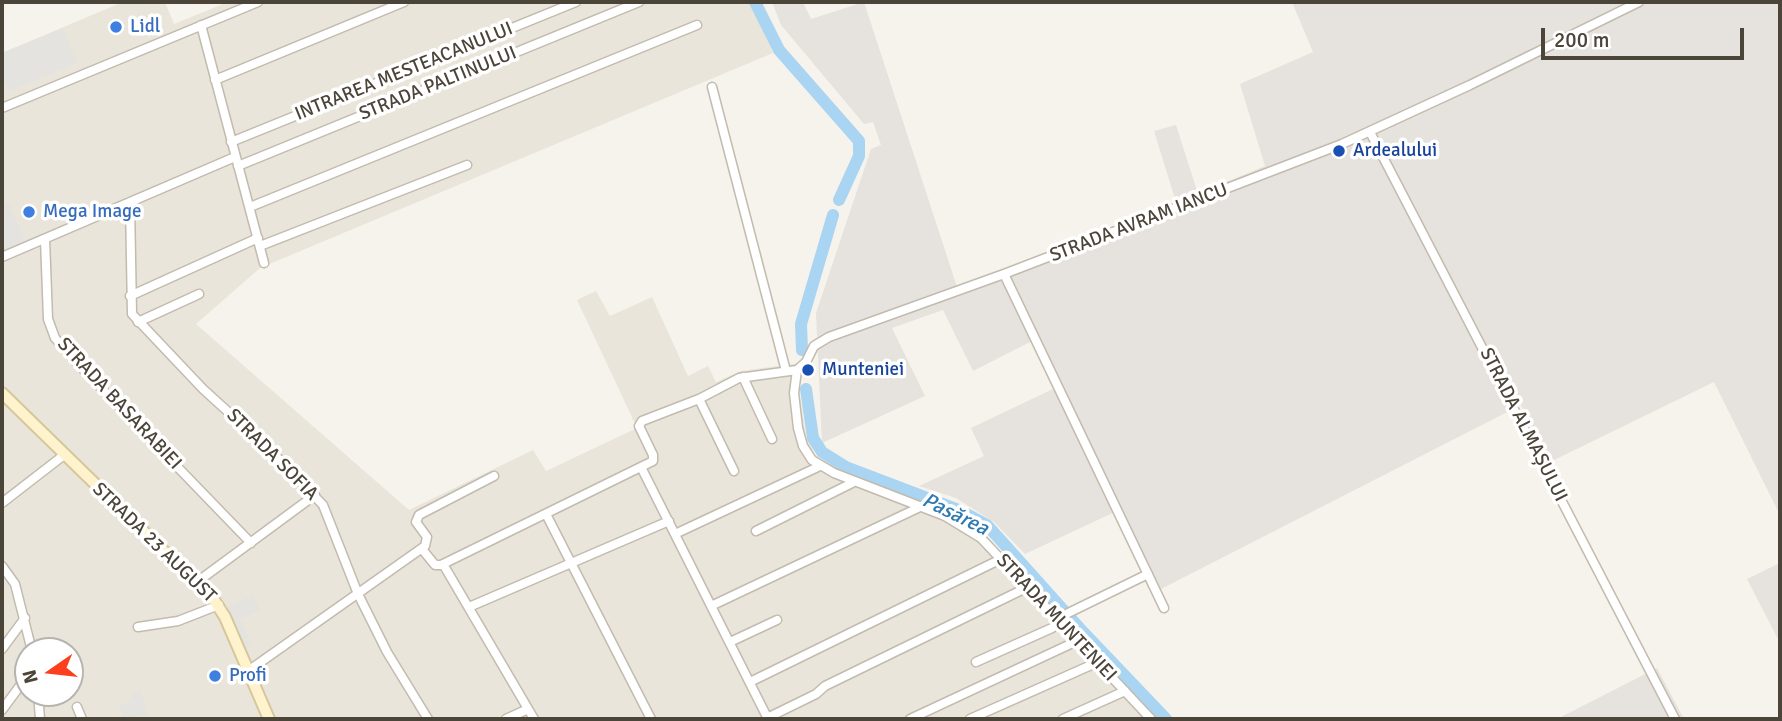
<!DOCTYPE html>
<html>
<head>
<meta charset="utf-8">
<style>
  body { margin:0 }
  #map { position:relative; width:1782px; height:721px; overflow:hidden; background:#f6f3ec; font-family:Signika,sans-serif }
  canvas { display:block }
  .frame { position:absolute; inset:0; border:4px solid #4b4439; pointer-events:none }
  .north { position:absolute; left:14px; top:637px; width:70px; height:70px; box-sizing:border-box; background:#fff; border:2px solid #b7b4b0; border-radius:50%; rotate:256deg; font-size:19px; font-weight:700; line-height:28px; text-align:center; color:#4b4439 }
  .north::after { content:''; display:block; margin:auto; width:24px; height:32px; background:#fc3f1d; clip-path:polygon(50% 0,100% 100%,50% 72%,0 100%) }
  .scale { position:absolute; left:1541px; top:28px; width:203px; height:32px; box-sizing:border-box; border:4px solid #4b4439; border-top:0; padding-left:9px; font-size:21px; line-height:24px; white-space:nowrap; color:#4b4439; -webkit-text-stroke:5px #fff; paint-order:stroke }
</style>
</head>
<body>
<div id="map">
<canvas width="1782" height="721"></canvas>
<div class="frame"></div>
<div class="north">N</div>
<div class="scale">200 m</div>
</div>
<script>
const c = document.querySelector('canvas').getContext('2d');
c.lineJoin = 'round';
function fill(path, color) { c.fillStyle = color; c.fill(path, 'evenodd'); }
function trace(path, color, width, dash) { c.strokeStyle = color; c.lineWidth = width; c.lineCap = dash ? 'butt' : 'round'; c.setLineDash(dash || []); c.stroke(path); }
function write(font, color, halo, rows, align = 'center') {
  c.font = font + ' Signika,sans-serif'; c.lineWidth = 7; c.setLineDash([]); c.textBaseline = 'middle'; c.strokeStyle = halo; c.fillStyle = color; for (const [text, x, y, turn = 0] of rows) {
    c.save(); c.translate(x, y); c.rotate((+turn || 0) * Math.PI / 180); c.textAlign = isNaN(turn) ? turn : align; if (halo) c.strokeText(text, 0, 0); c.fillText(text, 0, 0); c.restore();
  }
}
const residential = new Path2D(`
  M123,2H165L174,24L228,2H751L773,53L260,268L196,324L409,510L533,450L546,471L637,428L577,300L596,291L610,316L652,297L688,376L708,366L716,382L741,371L800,363L799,388L806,436L815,455L821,460L948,514L983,535L1157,719H2V53ZM28,651H70V693H28Z`);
const industrial = new Path2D(`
  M772,2H803L811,19L864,2L957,287L1176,202L1154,131L1176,125L1198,194L1265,166L1240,84L1313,52L1292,2H1780V515L1714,382L1550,462L1521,405L1161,589L1121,509L1025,554L994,522L956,498L919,486L984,456L971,428L1055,388L1032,341L973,371L943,310L892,328L925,396L822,443L816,313L871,149L881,145L873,122L864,124L781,25Z
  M1780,563V643L1747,579Z
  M1657,668L1684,719H1557Z`);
const parking = new Path2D(`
  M63,28L77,63L9,91L2,74V53Z
  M8,202L26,242L2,253V205Z
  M253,595L260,611L241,619L252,645L243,649L225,608Z
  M141,691L148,715L124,719L119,705L132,701L130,694Z`);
const river = new Path2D(`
  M755,2L779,50L859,141V156L839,200
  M802,350L801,324L833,215
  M806,389L813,438L822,452L846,467L959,510L987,525L1083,632L1166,719`);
const street = new Path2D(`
  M201,25L264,263
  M215,80L404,2
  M712,87L786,371
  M2,108L258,2
  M1370,132L1675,719
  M231,142L576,2
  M238,166L639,2
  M130,202L132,314L203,389L270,450L323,505L358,594L387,652L428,719
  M250,207L697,25
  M45,239L48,319L55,338L75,361L251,543
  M260,246L467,165
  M2,257L235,157
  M1004,274L1164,608
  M130,296L258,238
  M138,322L199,294
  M797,370L794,393L798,428L803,446L812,460L834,473L945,516L981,538L1151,719
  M743,377L772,439
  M699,399L734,471
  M641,467L768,719
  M2,503L64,455
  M546,514L651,719
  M756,531L854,482
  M675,534L820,466
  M422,549L435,565H441L653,461V455L639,426L642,421L699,399L739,378L797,370L806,362L814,346L829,337L1004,274L1342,144L1470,85L1639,2
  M443,564L534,719
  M2,566L15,584L32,651
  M197,582L315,495
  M711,606L920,507
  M469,607L669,521
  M1056,619L1148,574
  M138,627L178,621L219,605
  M730,642L777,620
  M2,649L25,618
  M976,662L1052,628L1059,622
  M248,671L425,546L427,537L416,522L419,515L494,476
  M750,682L1001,559
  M38,693L40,719
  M77,707L82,719
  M2,710L28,675
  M767,718L816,694L825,686L1028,587
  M506,719L528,709
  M910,719L1077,641
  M970,719L1098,662
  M1063,719L1125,691`);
const secondary = new Path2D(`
  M2,393L214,600L225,617L269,719`);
const markers = [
  [116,27,7,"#3f7fe0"],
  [1339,151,7,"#1a4fb4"],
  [29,212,7,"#3f7fe0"],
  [808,370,7,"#1a4fb4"],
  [215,676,7,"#3f7fe0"]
];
const shopNames = [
  ["Lidl",130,27],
  ["Mega Image",43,212],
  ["Profi",229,676]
];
const streetNames = [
  ["INTRAREA MESTEACANULUI",404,72,-22],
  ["STRADA PALTINULUI",438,84,-22],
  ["STRADA AVRAM IANCU",1139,223,-21],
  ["STRADA BASARABIEI",119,404,47],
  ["STRADA ALMAȘULUI",1523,425,63],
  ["STRADA SOFIA",272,455,45],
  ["STRADA 23 AUGUST",154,543,44],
  ["STRADA MUNTENIEI",1056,618,47]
];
const transitNames = [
  ["Ardealului",1353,151],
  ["Munteniei",822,370]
];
const waterNames = [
  ["Pasărea",955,515,26]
];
fill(residential, '#eae5da');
fill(industrial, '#e6e2dd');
fill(parking, '#e5e3e0');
trace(river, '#a9d4f2', 12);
trace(street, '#c2bbae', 11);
trace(secondary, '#d6c79b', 14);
trace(street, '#fff', 8);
trace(secondary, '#fff3cd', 10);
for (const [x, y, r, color] of markers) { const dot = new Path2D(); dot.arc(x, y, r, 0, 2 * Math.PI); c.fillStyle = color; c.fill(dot); trace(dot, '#fff', 2.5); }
write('19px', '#366cbe', '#fff', shopNames, 'left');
write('19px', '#4b4439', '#fff', streetNames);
write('19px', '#164399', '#fff', transitNames, 'left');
write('italic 21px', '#2e7ab2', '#fff', waterNames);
</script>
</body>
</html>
